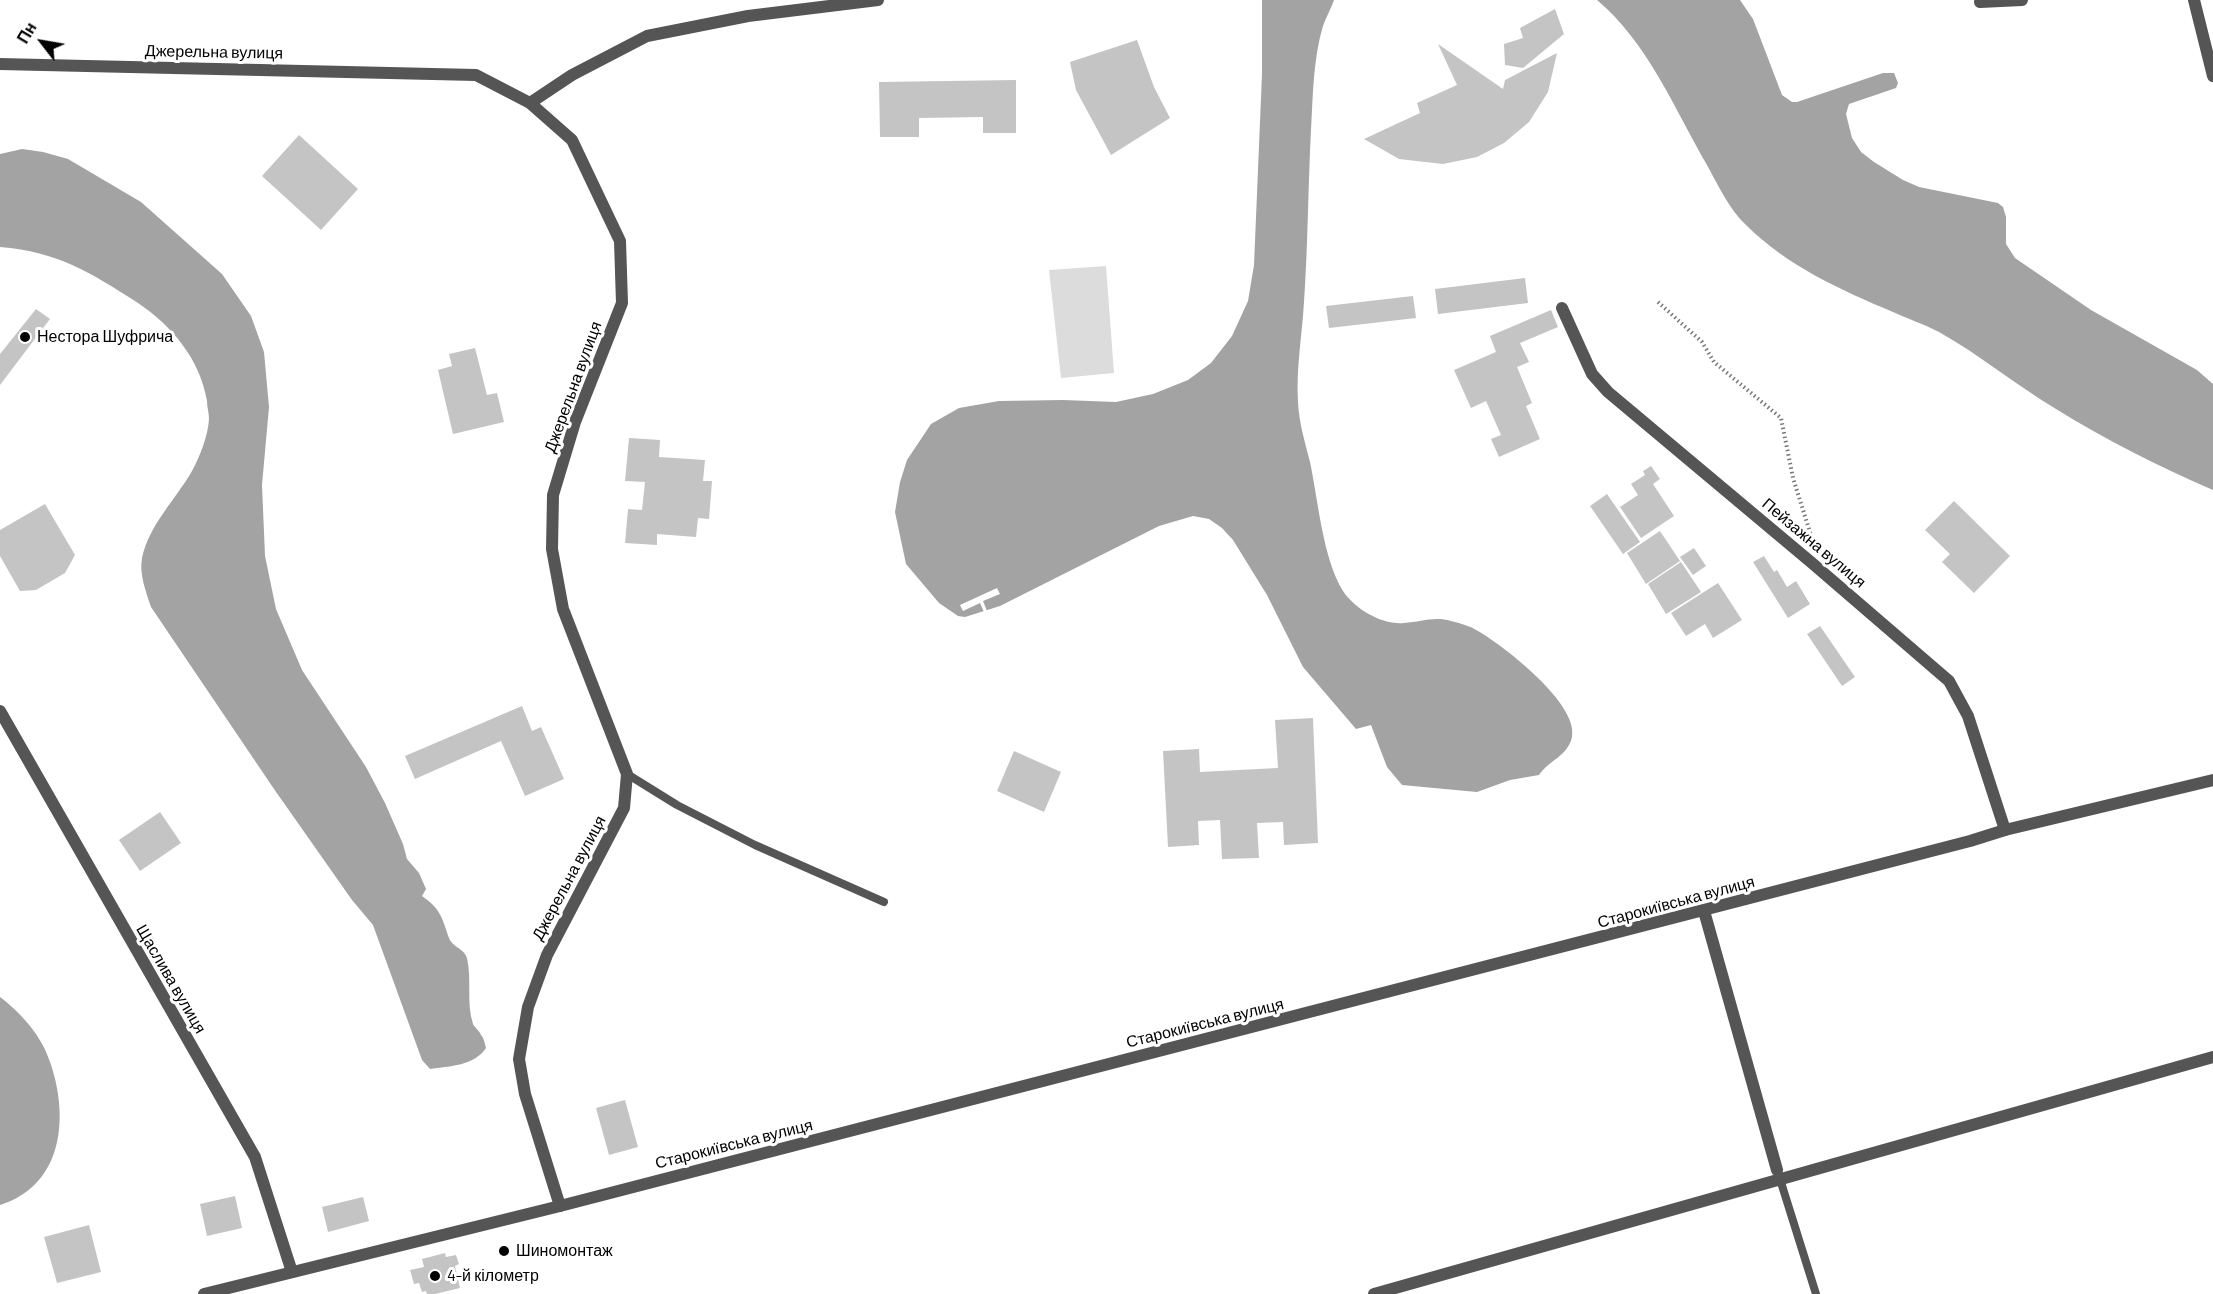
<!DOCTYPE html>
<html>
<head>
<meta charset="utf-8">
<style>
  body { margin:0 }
  #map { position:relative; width:2213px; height:1294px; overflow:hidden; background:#fff; font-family:Barlow,sans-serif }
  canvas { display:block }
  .north { position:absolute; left:12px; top:12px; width:60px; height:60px; -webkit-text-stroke:4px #fff; paint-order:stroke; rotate:301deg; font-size:16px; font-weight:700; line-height:24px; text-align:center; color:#000 }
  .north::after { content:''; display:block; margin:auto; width:21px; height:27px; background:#000; clip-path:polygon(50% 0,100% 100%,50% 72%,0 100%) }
</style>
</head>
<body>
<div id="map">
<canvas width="2213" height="1294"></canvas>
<div class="north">Пн</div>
</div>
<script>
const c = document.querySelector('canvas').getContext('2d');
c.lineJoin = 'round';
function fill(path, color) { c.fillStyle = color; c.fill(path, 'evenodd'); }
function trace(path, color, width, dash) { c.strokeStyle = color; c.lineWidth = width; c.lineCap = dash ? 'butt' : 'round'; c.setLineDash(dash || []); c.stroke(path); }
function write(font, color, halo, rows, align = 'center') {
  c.font = font + ' Barlow,sans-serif'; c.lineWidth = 6; c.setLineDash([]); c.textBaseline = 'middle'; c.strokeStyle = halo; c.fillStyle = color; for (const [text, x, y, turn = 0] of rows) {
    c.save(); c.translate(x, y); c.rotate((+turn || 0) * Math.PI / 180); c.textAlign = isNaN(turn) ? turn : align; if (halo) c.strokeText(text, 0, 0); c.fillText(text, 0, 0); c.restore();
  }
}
const green = new Path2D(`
  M1106,266L1114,373L1061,378L1049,270Z`);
const water = new Path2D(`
  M1262,0H1334C1331,9 1326,17 1323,26C1313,59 1313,96 1311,130C1308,187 1308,245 1304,302C1302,336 1296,368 1298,402C1299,423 1305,442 1310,462C1318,500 1323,559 1343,591C1355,609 1382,625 1404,623C1421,622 1434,616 1451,621C1460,623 1470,626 1478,631C1504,646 1579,704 1572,737C1568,756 1548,761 1539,775L1510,780L1477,792L1402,785L1387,767L1371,725L1356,729L1303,667L1267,595L1233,540L1222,528L1209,519L1193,516L1159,526L1000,606L965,617L958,616L939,603L906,564L895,512L900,482L907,460L931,424L959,408L999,401L1063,400L1116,402L1153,394L1188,380L1211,363L1232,336L1248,301L1254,265L1262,74Z
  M1597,0H1740L1753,19L1782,95L1792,102H1797L1883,73H1894L1898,83L1896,88L1849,104L1846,114L1852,138L1861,152L1874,162L1903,180L1919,187L1998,203L2003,207L2006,217V244L2015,258L2091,310L2197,370L2213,384V490C2160,467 2106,440 2056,409C2016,385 1980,355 1939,332C1924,324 1908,319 1893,312C1841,290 1787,266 1746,225C1729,209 1718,185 1707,165C1674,108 1648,43 1597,0Z
  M22,149L43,152L68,159L141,202L222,274L251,316L264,352L269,407L262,485L265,556L276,609L302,670L366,767L385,803L403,844L407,859L419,873L426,889L422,896C441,909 442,918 449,938C452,947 464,948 467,958C472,980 466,1003 473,1024C475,1028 479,1030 481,1035C484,1038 485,1044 486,1048C474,1066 450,1066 430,1069L422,1060L373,925L352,900L274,789L151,607C146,592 139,574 142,558C149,525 176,499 192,471C200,456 208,436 209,419C209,413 207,407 207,401C200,359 172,326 138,303C90,272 58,252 0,247V154Z
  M0,997C21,1013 42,1036 50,1062C69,1116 64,1185 0,1205Z`);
const pier = new Path2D(`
  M997,588L1000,594L983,601L987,611L984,612L980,603L963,611L960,605Z`);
const building = new Path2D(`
  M1555,9L1564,34L1523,68L1505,65L1504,44L1523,38L1520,28Z
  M1137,40L1154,87L1170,118L1111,155L1076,90L1070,62Z
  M1438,44L1503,89L1505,80L1557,53L1548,92L1529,122L1504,143L1477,157L1443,164L1399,159L1364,139L1420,113L1417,103L1457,85Z
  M1016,80V133H983V117L919,118V137H880L879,82Z
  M299,135L358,189L321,230L262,176Z
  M1525,278L1528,303L1438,314L1435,289Z
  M1413,296L1416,318L1329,328L1326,306Z
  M36,309L50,319L0,385V354Z
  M1551,310L1558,327L1520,343L1529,362L1517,367L1532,403L1526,406L1540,439L1499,457L1491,439L1501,435L1486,401L1471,408L1454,370L1496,352L1490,336Z
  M475,348L487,395L497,393L504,422L453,434L438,370L452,366L449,354Z
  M629,438L660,440L659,457L705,460L703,481H712L709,519L698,518L696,537L657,534V545L625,543L628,509L642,510L645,482L625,481Z
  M1651,466L1660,479L1653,484L1674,516L1641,538L1620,507L1638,495L1631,484L1645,475L1643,471Z
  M1607,494L1640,542L1623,554L1590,506Z
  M1954,501L2010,556L1974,593L1942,562L1950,554L1925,530Z
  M45,504L75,555L65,573L36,590L20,591L0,556V530Z
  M1660,531L1680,561L1646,584L1627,553Z
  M1694,548L1706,566L1693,575L1680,557Z
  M1764,556L1774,572L1777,570L1787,587L1796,581L1810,604L1788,618L1753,562Z
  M1681,562L1701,592L1666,614L1648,584Z
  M1718,583L1742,620L1713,638L1705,624L1686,636L1671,613Z
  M1820,626L1855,677L1842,686L1807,634Z
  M522,706L532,731L541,727L564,779L525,796L501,741L415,779L405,756Z
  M1313,718L1318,843L1284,845L1283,822L1257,823L1259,858L1222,859L1220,820L1198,821L1199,845L1168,847L1163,751L1199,749L1200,772L1278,768L1275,720Z
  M1014,751L1061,772L1044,812L997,791Z
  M160,812L181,843L140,871L119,840Z
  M625,1100L638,1147L609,1155L596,1108Z
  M235,1196L242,1228L207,1236L200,1204Z
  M363,1197L369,1221L328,1232L322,1207Z
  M89,1225L101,1272L57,1283L44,1237Z
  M445,1253L446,1257L456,1255L459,1264L455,1266L460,1288L435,1294H427L426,1291L422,1292L419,1283L414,1284L410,1270L424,1267L422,1259Z`);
const path = new Path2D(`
  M1658,302L1702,342L1714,362L1781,418L1793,478L1814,545`);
const service = new Path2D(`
  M627,774L677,805L755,845L884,902
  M1779,1176L1816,1294`);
const minor = new Path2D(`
  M2194,0L2213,76
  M1980,2L2022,0
  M0,64L476,75L530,103L572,140L620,241L622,303L575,422L553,495L552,549L563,609L627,774L624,808L547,955L528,1007L519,1059L525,1094L560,1206
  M530,103L572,75L647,36L748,16L878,0
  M1562,308L1592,374L1608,392L1812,563L1949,681L1968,716L2005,830
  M0,711L255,1157L292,1272
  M1704,911L1777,1170
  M1374,1294L2213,1057`);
const tertiary = new Path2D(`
  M204,1294L560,1206L1970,841L2005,830L2213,780`);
const markers = [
  [25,337,6,"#000"],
  [504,1251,6,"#000"],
  [435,1276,6,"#000"]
];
const streetNames = [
  ["Джерельна вулиця",214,52,1],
  ["Джерельна вулиця",573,387,-70],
  ["Пейзажна вулиця",1814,543,40],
  ["Джерельна вулиця",569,878,-62],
  ["Старокиївська вулиця",1676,902,-15],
  ["Щаслива вулиця",171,979,60],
  ["Старокиївська вулиця",1205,1023,-14],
  ["Старокиївська вулиця",734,1144,-14]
];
const poiNames = [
  ["Нестора Шуфрича",37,337],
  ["Шиномонтаж",516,1251],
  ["4-й кілометр",447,1276]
];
fill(green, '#dcdcdc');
fill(water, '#a3a3a3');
fill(pier, '#fff');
fill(building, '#c4c4c4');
trace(path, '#777', 4, [1.5, 3]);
trace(service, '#555', 8);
trace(minor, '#555', 12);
trace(tertiary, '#555', 12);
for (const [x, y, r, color] of markers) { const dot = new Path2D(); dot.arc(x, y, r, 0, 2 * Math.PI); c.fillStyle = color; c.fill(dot); trace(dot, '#fff', 2); }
write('16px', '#000', '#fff', streetNames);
write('16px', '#000', '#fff', poiNames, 'left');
</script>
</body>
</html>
